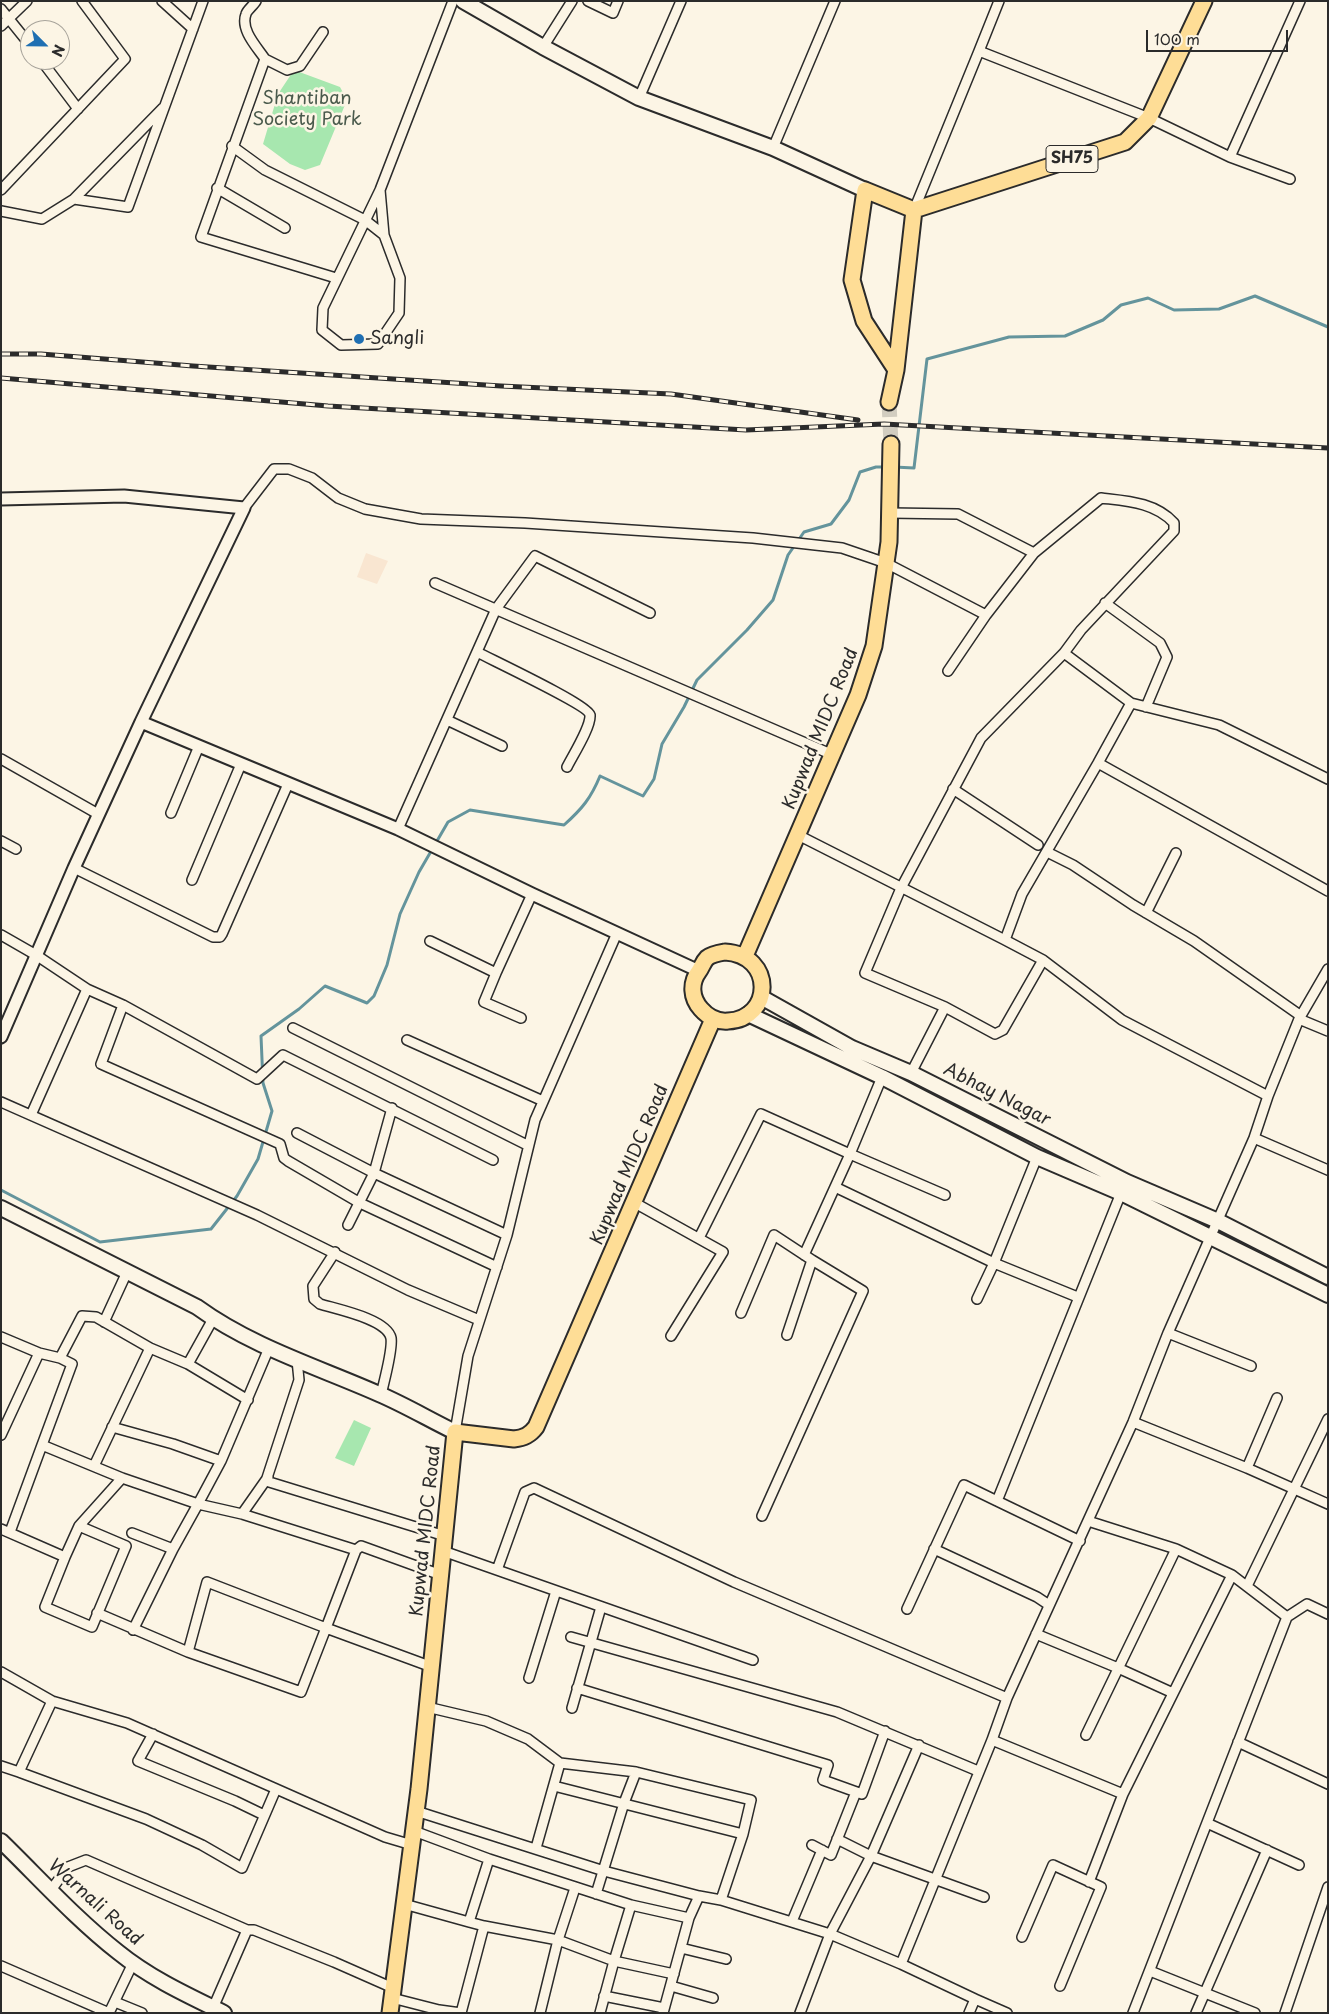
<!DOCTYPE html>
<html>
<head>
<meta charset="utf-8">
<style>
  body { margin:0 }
  #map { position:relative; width:1329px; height:2014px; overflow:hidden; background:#fcf5e5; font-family:"Playpen Sans",sans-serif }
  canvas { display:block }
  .frame { position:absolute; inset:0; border:2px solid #2b2b2b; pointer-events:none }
  .north { position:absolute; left:20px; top:20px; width:50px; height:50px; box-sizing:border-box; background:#fcf5e5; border:1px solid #a8a49b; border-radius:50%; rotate:113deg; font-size:14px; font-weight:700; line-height:20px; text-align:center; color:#2b2b2b }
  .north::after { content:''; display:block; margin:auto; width:18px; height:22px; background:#1f6fb2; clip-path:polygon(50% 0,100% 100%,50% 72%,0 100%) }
  .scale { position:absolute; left:1146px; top:30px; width:142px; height:22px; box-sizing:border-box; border:2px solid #2b2b2b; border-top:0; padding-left:6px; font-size:15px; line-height:18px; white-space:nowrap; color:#2b2b2b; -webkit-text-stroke:4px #fcf5e5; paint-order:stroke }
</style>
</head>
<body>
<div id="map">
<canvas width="1329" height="2014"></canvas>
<div class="frame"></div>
<div class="north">N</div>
<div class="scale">100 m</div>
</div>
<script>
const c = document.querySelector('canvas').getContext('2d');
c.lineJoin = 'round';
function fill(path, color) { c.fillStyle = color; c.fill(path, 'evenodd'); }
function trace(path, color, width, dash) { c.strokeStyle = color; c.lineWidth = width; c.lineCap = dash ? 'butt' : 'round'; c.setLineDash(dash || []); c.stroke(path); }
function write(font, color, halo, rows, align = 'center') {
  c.font = font + ' "Playpen Sans",sans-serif'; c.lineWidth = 5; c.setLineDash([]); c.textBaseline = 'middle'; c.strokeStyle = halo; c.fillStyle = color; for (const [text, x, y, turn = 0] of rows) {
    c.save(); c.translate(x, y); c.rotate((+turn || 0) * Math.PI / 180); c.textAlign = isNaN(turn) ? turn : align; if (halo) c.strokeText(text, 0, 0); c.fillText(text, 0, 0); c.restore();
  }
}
const built = new Path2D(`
  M366,553L388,561L377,584L357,577Z`);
const green = new Path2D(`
  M294,70L340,87L347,100L320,165L305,170L290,164L263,144L278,94Z
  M354,1420L371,1428L354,1466L335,1458Z`);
const stream = new Path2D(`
  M894,467L914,468L927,359L1009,337L1065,336L1103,320L1121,305L1148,298L1174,310L1219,309L1255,296L1328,327
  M1,1190L100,1242L211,1229L237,1196L258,1159L272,1111L263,1083L261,1036L299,1009L325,986L367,1003L374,996L387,965L400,914L419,872L448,822L470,810L564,825C582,809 591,798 600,776L643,796L654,779L662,744L684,707L697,680L747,630L773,600L788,555L804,532L831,524L849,500L860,472L876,467H886`);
const primaryTunnel = new Path2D(`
  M889,402L891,444`);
const minor = new Path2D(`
  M162,1L193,29
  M256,1C254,5 247,10 246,14C240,30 257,47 265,59L201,237L336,278
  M588,1L613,13L618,1
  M1,9L30,45
  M1,26L27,1
  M543,47L572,1
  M979,51L999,1
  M265,59L287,70L300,66L323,32
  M41,60L78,109
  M639,98L681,1
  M232,146L265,170L365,220L384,235
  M773,148L835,1
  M1230,157L1300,1
  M217,188L285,228
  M1,190L125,59L82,1
  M380,190L384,235L400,278L399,313L378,344L341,345L322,330L323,308L380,190L453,1
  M74,199L163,108
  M914,210L979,51L1149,118L1230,157L1290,179
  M1,211L42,219L74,199L128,207L203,1
  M244,508L274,469H289L312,478L338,498L365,509L421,519L525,523L753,538L842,548L886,563L986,615
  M890,513L958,514L1034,553L986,615L948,671
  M1034,553L1101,498C1126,501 1155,502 1174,523V531L1081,630L1064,653L981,738L901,888L865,973L945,1007L995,1034L1003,1030L1043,960
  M435,583L833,755
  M1105,603L1160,643L1167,657L1146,707
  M477,652C492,660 588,705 590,715C591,727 573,755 567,767
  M1064,653L1131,703L1219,725L1328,779
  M1131,703L1098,763L1022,894L1005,940L1043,960L1122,1020L1268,1096
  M447,720L502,746
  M1,759L98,814
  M1098,763L1328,891
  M953,789L1038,845
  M171,813L199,746
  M398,829L496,609L535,556L650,613
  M798,835L1005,940
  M1,841L16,849
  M1047,852L1073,865L1133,905L1194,941L1301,1016
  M74,868L213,937H220L222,934L288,784
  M192,880L241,764
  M1146,913L1176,853
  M1,935L36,955L87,989L31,1115
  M430,941L496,973L532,894
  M496,973L484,1002L521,1018
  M87,989L123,1005L101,1064L280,1144L284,1158L288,1161L360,1203L497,1267
  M123,1005L257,1079L283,1055L493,1160
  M1299,1019L1328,1031
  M293,1028L527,1145
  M407,1040L543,1101
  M911,1073L945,1007
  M882,1077L850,1154L945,1195
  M1,1102L257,1215L408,1290L479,1320
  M297,1133L374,1173L507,1235
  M1254,1138L1328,1170
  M1037,1157L994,1263L1075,1296
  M835,1187L994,1263L977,1299
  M635,1203L723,1252L671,1336
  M348,1225L374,1173L392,1108
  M699,1238L761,1114L850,1154L804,1255
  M335,1252L313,1286L314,1299L320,1304C336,1309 387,1319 391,1338C393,1350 384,1381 381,1395
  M741,1313L774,1235L812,1260L787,1335
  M104,1322L127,1272
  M1168,1333L1251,1366
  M1,1337L39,1353L60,1358L72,1364L42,1445
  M150,1348L188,1364L213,1319
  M269,1348L221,1461L198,1504L242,1514L356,1550
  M60,1358L82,1316L96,1317L150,1348L94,1466
  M297,1360L299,1380L266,1481L445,1536
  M188,1364L248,1400
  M1133,1422L1247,1468L1328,1504
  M112,1427L173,1444L221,1461
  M455,1432L468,1356L507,1235L535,1120L617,933
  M1,1435L39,1353
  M1247,1468L1277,1398
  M122,1478L198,1504L173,1549
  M997,1501L1080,1541
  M242,1514L268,1477
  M762,1516L863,1291L812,1260
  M1088,1521L1176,1549L1232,1575L1123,1794L1089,1882
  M1,1529L65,1557L79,1526L122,1478L42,1445L10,1532
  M132,1533L173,1549L133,1630
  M934,1549L1037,1597L1049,1605
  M443,1551L753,1660
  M65,1557L45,1607L92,1627L126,1546L79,1526
  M497,1570L525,1492L534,1488L734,1582L1007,1698
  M207,1582L326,1628L301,1692L188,1652Z
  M1247,1586L1328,1419
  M907,1609L964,1485L997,1501L1121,1193
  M97,1613L188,1652
  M1287,1617L1307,1604L1328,1614
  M1036,1634L1118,1668L1173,1693
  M571,1637L837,1712L978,1771
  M432,1667L326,1628L356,1550L361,1546L441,1575
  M1,1672L52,1701L127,1723L385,1837L412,1845
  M529,1678L556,1591
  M577,1688L828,1765L823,1780L862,1794L885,1731
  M427,1707L486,1721L528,1739L560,1763L636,1772L624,1803L596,1894
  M572,1708L601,1607
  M153,1734L138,1761L235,1801L264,1815
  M1086,1735L1176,1549
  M992,1740L1123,1794
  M1238,1742L1328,1784
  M1,1766L19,1772L52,1701
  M19,1772L146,1819L202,1845L242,1868L276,1789
  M636,1772L751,1800L743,1834L721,1900L699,1896L689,1918L663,2013
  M554,1786L743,1834
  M416,1811L604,1871L699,1896
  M1207,1823L1299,1865
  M414,1831L489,1859L469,1922L484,1926L461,2013
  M837,1839L871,1856L984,1897
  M812,1845L831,1855L856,1792
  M536,1848L560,1763
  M489,1859L631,1905L689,1918
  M51,1890L68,1867L86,1860L247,1930H254L334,1962L393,1988
  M721,1900L830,1934L901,1964L975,1999L969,2013
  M404,1904L469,1922
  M793,1919L822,1850
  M484,1926L558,1940L575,1888
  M1022,1937L1053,1865L1101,1887L1060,1986
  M681,1948L726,1959
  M901,1964L992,1740L1007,1698L1133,1422L1168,1333L1254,1138L1268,1096L1299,1019L1328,969
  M1,1966L109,2013
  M1150,1971L1255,2013
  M671,1986L713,1998
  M604,1996L664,2008
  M392,1998L439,2010L461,2013
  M975,1999L1007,2013
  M115,2002L142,2013
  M213,2008L247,1930
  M109,2013L133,1963
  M540,2013L558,1940L614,1961L674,1974
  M600,2013L614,1961L631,1905
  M800,2013L830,1934L871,1856L919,1745
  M1133,2013L1287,1617L1232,1575
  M1196,2013L1267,1850
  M1285,2013L1328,1887`);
const tertiary = new Path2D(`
  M1,499L124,496L244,508L141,722L398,829L532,894L699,971
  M1,1037L74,868L141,722`);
const secondary = new Path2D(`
  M463,1L543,47L639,98L773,148L865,190
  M761,997L852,1048L911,1073L1127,1182L1218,1221L1328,1277
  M748,1014L882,1077L1037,1157L1121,1193L1328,1295
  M1,1208L197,1307C252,1347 318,1367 379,1394C405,1405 430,1420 455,1432
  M1,1841C39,1878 76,1919 118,1952C150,1978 187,1995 224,2013`);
const primary = new Path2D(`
  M896,370L914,210
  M889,402L896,370L864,321L852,280L865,190L914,210L1125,142L1149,118L1204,1
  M725,952C775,955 773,1019 728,1021C718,1022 708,1017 701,1009C691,998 690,983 699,971C702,967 703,962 707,958C712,954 719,953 725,952Z
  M745,956L858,695L874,646L889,542L891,444
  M390,2013L419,1789L455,1432L514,1439C524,1438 530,1435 536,1427L713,1019`);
const rail = new Path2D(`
  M1,354H41L193,366L501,386L671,394L858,420
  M1,378L328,406L746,430L884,424L1328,448`);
const markers = [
  [359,339,6,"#1f6fb2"]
];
const shields = [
  [1072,159,52]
];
const shieldNames = [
  ["SH75",1072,159]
];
const parkNames = [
  ["Shantiban",307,99],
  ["Society Park",307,120]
];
const poiNames = [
  ["Sangli",370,339]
];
const streetNames = [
  ["Kupwad MIDC Road",821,729,-68],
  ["Abhay Nagar",997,1095,27],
  ["Kupwad MIDC Road",630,1165,-67],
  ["Kupwad MIDC Road",426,1531,-84],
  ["Warnali Road",95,1903,42]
];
fill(built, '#f9e6d1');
fill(green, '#a7e7af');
trace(stream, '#64949c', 3);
trace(primaryTunnel, '#d2cdc0', 15, [15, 8]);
trace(minor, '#2b2b2b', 12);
trace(tertiary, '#2b2b2b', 15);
trace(secondary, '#2b2b2b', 18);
trace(primary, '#2b2b2b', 19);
trace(minor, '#fcf5e5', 9);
trace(tertiary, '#fcf5e5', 11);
trace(secondary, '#fcf5e5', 14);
trace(primary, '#fedd96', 15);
trace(rail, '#2b2b2b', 5);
trace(rail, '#fcf5e5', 3, [9]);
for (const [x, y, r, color] of markers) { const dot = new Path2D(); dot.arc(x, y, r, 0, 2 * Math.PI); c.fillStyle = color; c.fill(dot); trace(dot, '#fcf5e5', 2); }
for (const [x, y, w] of shields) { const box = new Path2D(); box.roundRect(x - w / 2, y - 13.5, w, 27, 4); c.fillStyle = '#fcf5e5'; c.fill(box); trace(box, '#2b2b2b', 1); }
write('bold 16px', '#2b2b2b', null, shieldNames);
write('18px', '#4a5a4c', '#fcf5e5', parkNames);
write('18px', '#2b2b2b', '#fcf5e5', poiNames, 'left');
write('18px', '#2b2b2b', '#fcf5e5', streetNames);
</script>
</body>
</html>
